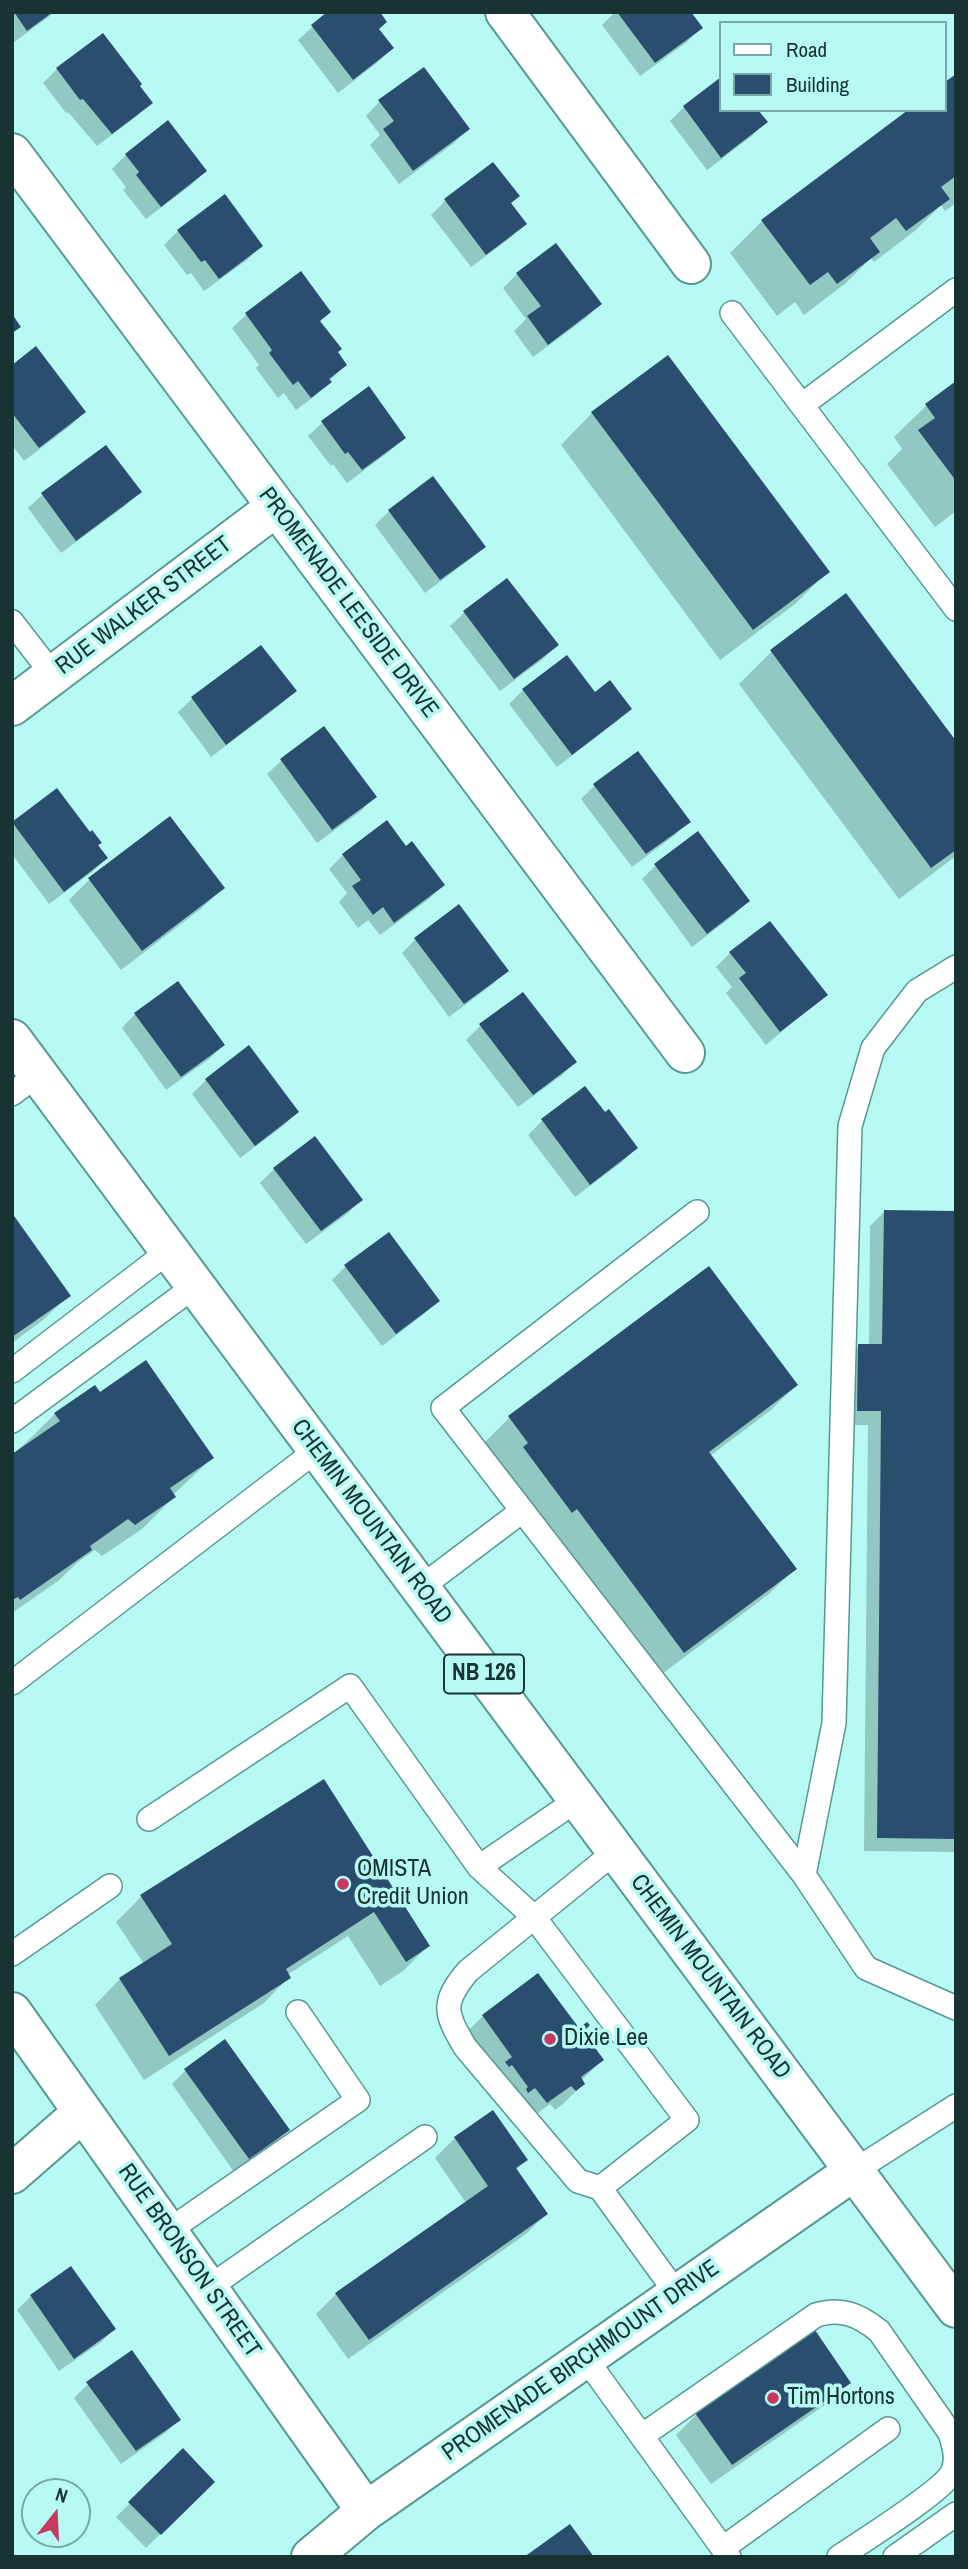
<!DOCTYPE html>
<html>
<head>
<meta charset="utf-8">
<style>
  body { margin:0 }
  #map { position:relative; width:968px; height:2569px; overflow:hidden; background:#b6faf3; font-family:"Archivo Narrow",sans-serif }
  canvas { display:block }
  .frame { position:absolute; inset:0; border:14px solid #183331; pointer-events:none }
  .legend { position:absolute; left:719px; top:21px; width:228px; height:91px; box-sizing:border-box; background:#b6faf3; border:2px solid #77aaa5; margin:0; padding:9px 12px; list-style:none; font-size:21px; color:#183331 }
  .legend li { display:flex; align-items:center; gap:14px; height:35px }
  .legend b { width:35px; border:2px solid #77aaa5 }
  .north { position:absolute; left:21px; top:2478px; width:70px; height:70px; box-sizing:border-box; background:#b6faf3; border:2px solid #77aaa5; border-radius:50%; rotate:18deg; font-size:19px; font-weight:700; line-height:28px; text-align:center; color:#183331 }
  .north::after { content:''; display:block; margin:auto; width:24px; height:32px; background:#c83962; clip-path:polygon(50% 0,100% 100%,50% 72%,0 100%) }
</style>
</head>
<body>
<div id="map">
<canvas width="968" height="2569"></canvas>
<div class="frame"></div>
<ul class="legend">
<li><b style="height:9px;background:#fff"></b>Road</li>
<li><b style="height:19px;background:#2a4e6e"></b>Building</li>
</ul>
<div class="north">N</div>
</div>
<script>
const c = document.querySelector('canvas').getContext('2d');
c.lineJoin = 'round';
function fill(path, color) { c.fillStyle = color; c.fill(path, 'evenodd'); }
function trace(path, color, width, dash) { c.strokeStyle = color; c.lineWidth = width; c.lineCap = dash ? 'butt' : 'round'; c.setLineDash(dash || []); c.stroke(path); }
function write(font, color, halo, rows, align = 'center') {
  c.font = font + ' "Archivo Narrow",sans-serif'; c.lineWidth = 7; c.setLineDash([]); c.textBaseline = 'middle'; c.strokeStyle = halo; c.fillStyle = color; for (const [text, x, y, turn = 0] of rows) {
    c.save(); c.translate(x, y); c.rotate((+turn || 0) * Math.PI / 180); c.textAlign = isNaN(turn) ? turn : align; if (halo) c.strokeText(text, 0, 0); c.fillText(text, 0, 0); c.restore();
  }
}
const shadow = new Path2D(`
  M12,12H55L13,43Z
  M329,12L378,30L392,48L378,62L338,93L298,40Z
  M615,12H689L700,28L687,42L640,76L602,25Z
  M57,69L138,86L150,102L137,116L97,146L68,112L66,113L43,83Z
  M956,76V203L945,211L941,205L916,230L874,262L871,258L846,283L804,315L795,302L777,316L730,253L762,221L945,110Z
  M721,79V110L765,122L752,136L707,170L670,121L684,107Z
  M379,102L468,129L454,143L399,184L370,145L380,135L366,116Z
  M126,155L205,171L191,185L146,219L123,190L126,187L112,169Z
  M493,164L509,204L524,224L510,238L471,267L431,215L445,201Z
  M178,231L261,246L247,260L204,291L191,273L187,275L164,245Z
  M300,274L329,312L319,322L345,365L316,395L296,410L284,393L278,398L256,368L259,365L232,328L246,315Z
  M517,274L600,304L586,318L533,357L514,331L526,319L503,288Z
  M12,367L84,412L70,426L24,461L12,445Z
  M956,383V511L935,527L887,464L902,449L894,437L926,406Z
  M592,413L827,572L795,604L720,660L561,445Z
  M322,423L404,437L390,451L347,483L333,464L331,466L308,436Z
  M106,447L139,492L125,506L61,553L28,508L42,495Z
  M433,479L483,547L469,560L425,593L375,525L389,511Z
  M507,580L557,645L543,659L500,691L450,626L464,613Z
  M846,596L956,744V856L899,899L739,684L771,652Z
  M261,647L294,691L280,705L211,757L178,712L192,699Z
  M566,657L594,694L630,709L616,722L557,767L509,704L523,690Z
  M323,729L374,797L361,811L317,843L267,774L281,761Z
  M595,785L688,821L675,835L632,867L581,799Z
  M56,791L106,858L92,872L49,904L12,854V823Z
  M170,819L223,888L202,908L121,970L69,900L89,880Z
  M406,848L443,885L429,899L380,935L368,920L358,928L339,902L347,893L329,869L343,855Z
  M656,865L748,901L734,915L692,947L642,879Z
  M416,939L506,970L493,984L449,1017L402,953Z
  M730,953L826,994L766,1045L726,993L732,987L716,967Z
  M523,994L575,1062L561,1076L518,1107L466,1040L480,1026Z
  M135,1014L223,1045L209,1059L166,1090L122,1028Z
  M206,1080L297,1112L283,1126L240,1158L192,1094Z
  M585,1088L604,1114L636,1148L622,1162L575,1197L528,1135L542,1121Z
  M274,1169L361,1200L347,1214L306,1244L260,1183Z
  M884,1212L956,1213V1852L864,1851L868,1425H844L845,1360L859,1346H869L870,1226Z
  M12,1216L69,1295L43,1320L12,1343Z
  M346,1266L438,1300L424,1314L382,1346L332,1280Z
  M709,1268L796,1385L771,1410L710,1456L794,1569L769,1594L658,1677L484,1443L509,1418Z
  M100,1394L212,1458L173,1495L174,1497L142,1529L102,1556L95,1550L78,1562L58,1581L12,1613V1456L55,1414Z
  M324,1782L428,1946L403,1971L380,1986L348,1936L287,1975L289,1977L264,2003L144,2080L95,2005L120,1979L144,1964L116,1922L141,1897Z
  M483,2016L579,2031L585,2028L591,2046L602,2060L581,2081L583,2084L563,2104L555,2110L550,2104L526,2122L463,2036Z
  M186,2070L287,2130L273,2144L234,2172L172,2084Z
  M492,2112L525,2160L516,2170L546,2214L526,2234L348,2359L316,2314L336,2294L466,2203L435,2158L455,2138Z
  M31,2296L114,2329L100,2343L59,2371L17,2310Z
  M849,2382L829,2402L711,2484L676,2435L697,2414Z
  M88,2384L179,2419L165,2433L121,2464L74,2398Z
  M183,2451L213,2482L146,2548L116,2517Z`);
const building = new Path2D(`
  M14,12H53L27,31Z
  M327,12H380L387,22L379,29L394,48L353,80L311,25Z
  M617,12H691L703,28L655,63Z
  M103,33L142,84L140,86L153,103L112,134L83,99L80,100L56,68Z
  M424,67L470,129L413,171L383,129L394,121L378,100Z
  M956,74V176L941,187L950,199L906,231L896,218L870,238L880,252L837,284L828,272L810,285L761,220L908,110H945V82Z
  M721,77V110H758L768,122L721,158L683,106Z
  M168,120L207,171L161,207L136,175L139,172L125,154Z
  M493,162L520,196L511,203L527,224L486,255L444,199Z
  M225,194L263,246L219,279L205,260L201,262L177,230Z
  M556,243L602,304L548,345L527,316L541,306L516,273Z
  M301,271L331,312L320,321L342,349L338,352L347,365L329,379L332,382L311,398L298,381L293,385L269,353L272,350L245,313Z
  M12,314L21,327L12,333Z
  M36,346L86,412L39,448L12,413V365Z
  M668,355L830,572L753,630L591,412Z
  M956,381V481L918,430L935,418L925,404Z
  M369,386L406,438L362,470L348,452L345,454L321,421Z
  M106,445L142,492L76,541L41,493Z
  M433,476L486,547L440,580L388,510Z
  M507,578L559,645L514,679L463,611Z
  M846,593L956,741V850L931,868L770,650Z
  M261,645L297,691L226,745L191,697Z
  M567,655L595,692L610,680L632,709L572,755L522,689Z
  M324,726L377,797L332,830L280,759Z
  M638,751L691,822L646,854L593,784Z
  M57,788L90,832L92,830L102,843L98,845L108,858L64,892L12,822Z
  M170,816L225,888L142,951L88,878Z
  M387,820L406,846L412,841L445,885L394,923L383,907L373,915L352,886L361,880L342,854Z
  M698,831L750,901L707,934L654,864Z
  M459,904L509,971L464,1004L414,938Z
  M770,921L828,995L780,1032L739,978L746,973L729,952Z
  M178,981L225,1045L181,1077L134,1013Z
  M523,992L577,1062L533,1095L479,1024Z
  M249,1045L299,1112L255,1146L205,1079Z
  M585,1086L605,1112L609,1109L638,1148L590,1185L541,1119Z
  M315,1136L363,1200L321,1231L273,1168Z
  M884,1210L956,1211V1839L877,1838L881,1411H857L858,1344H882Z
  M12,1213L71,1296L12,1337Z
  M389,1232L440,1301L396,1334L344,1265Z
  M709,1266L798,1385L709,1452L797,1569L684,1653L577,1509L572,1513L523,1447L528,1443L508,1416Z
  M146,1360L214,1458L170,1488L176,1497L135,1525L128,1519L90,1546L92,1550L20,1600L18,1597L12,1600V1454L60,1421L54,1413L95,1385L100,1392Z
  M324,1779L430,1946L406,1962L374,1912L286,1969L291,1978L169,2056L119,1978L172,1944L140,1895Z
  M538,1973L579,2028L587,2022L590,2025L587,2028L594,2038L598,2036L600,2039L593,2045L604,2060L581,2077L585,2084L576,2091L571,2086L547,2103L535,2088L528,2093L526,2089L528,2087L512,2065L509,2067L505,2062L512,2057L482,2015Z
  M225,2039L290,2130L249,2159L184,2069Z
  M493,2110L528,2160L516,2168L548,2214L369,2340L335,2293L488,2186L454,2137Z
  M71,2266L116,2329L74,2359L30,2295Z
  M815,2330L851,2383L732,2465L695,2413Z
  M132,2350L181,2420L136,2451L86,2382Z
  M183,2448L215,2482L161,2535L128,2502Z
  M570,2524L594,2557H524Z`);
const lane = new Path2D(`
  M732,313L956,609
  M802,405L956,290
  M12,622L53,675
  M12,1094L38,1074
  M697,1212L443,1408L804,1875L866,1968L956,2008
  M12,1371L169,1251
  M12,1421L195,1286
  M420,1588L522,1511
  M12,1683L317,1450
  M149,1819L350,1686L479,1867L577,1800
  M479,1867L534,1917L687,2120L600,2188L677,2294
  M804,1875L834,1723L850,1126L873,1048L917,991L956,967
  M12,1954L110,1886
  M854,2171L956,2106
  M600,2188L578,2181L465,2047C445,2013 441,2003 468,1971L616,1851
  M168,2231L358,2100L298,2012
  M208,2288L425,2137
  M586,2359L729,2557
  M643,2435L816,2315C841,2307 859,2315 879,2331L950,2433C954,2446 958,2458 953,2471C945,2490 861,2542 839,2557
  M723,2548L888,2429
  M895,2557L956,2514`);
const street = new Path2D(`
  M505,12L691,264
  M12,153L685,1053
  M12,706L276,507
  M12,2012L366,2511
  M12,2174L83,2112
  M311,2557L366,2511L854,2171`);
const primary = new Path2D(`
  M12,1039L956,2308`);
const markers = [
  [343,1884,7,"#c83962"],
  [550,2039,7,"#c83962"],
  [773,2398,7,"#c83962"]
];
const shields = [
  [484,1674,80]
];
const shieldNames = [
  ["NB 126",484,1674]
];
const streetNames = [
  ["PROMENADE LEESIDE DRIVE",348,603,53],
  ["RUE WALKER STREET",144,606,-37],
  ["CHEMIN MOUNTAIN ROAD",371,1522,53],
  ["CHEMIN MOUNTAIN ROAD",710,1977,53],
  ["RUE BRONSON STREET",189,2261,55],
  ["PROMENADE BIRCHMOUNT DRIVE",581,2361,-35]
];
const poiNames = [
  ["OMISTA",357,1870],
  ["Credit Union",357,1898],
  ["Dixie Lee",564,2039],
  ["Tim Hortons",787,2398]
];
fill(shadow, '#0003');
fill(building, '#2a4e6e');
trace(lane, '#569992', 26);
trace(street, '#569992', 42);
trace(primary, '#569992', 42);
trace(lane, '#fff', 23);
trace(street, '#fff', 38);
trace(primary, '#fff', 38);
for (const [x, y, r, color] of markers) { const dot = new Path2D(); dot.arc(x, y, r, 0, 2 * Math.PI); c.fillStyle = color; c.fill(dot); trace(dot, '#b6faf3', 2.5); }
for (const [x, y, w] of shields) { const box = new Path2D(); box.roundRect(x - w / 2, y - 19.5, w, 39, 5); c.fillStyle = '#b6faf3'; c.fill(box); trace(box, '#183331', 2); }
write('bold 23px', '#183331', null, shieldNames);
write('24px', '#183331', '#b6faf3', streetNames);
write('24px', '#183331', '#b6faf3', poiNames, 'left');
</script>
</body>
</html>
